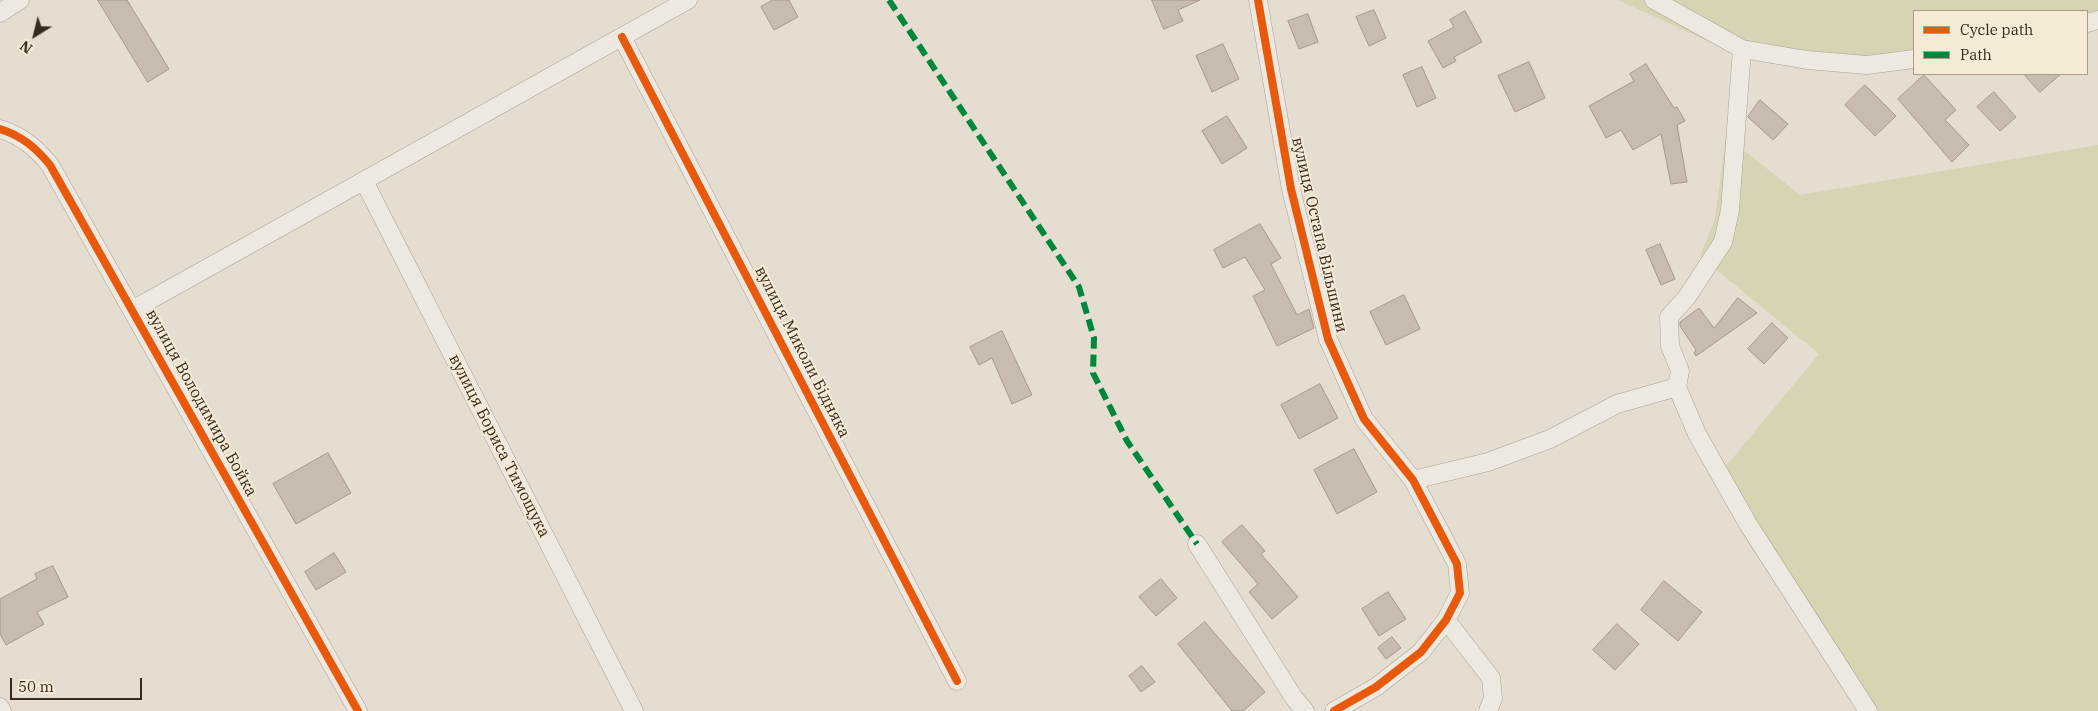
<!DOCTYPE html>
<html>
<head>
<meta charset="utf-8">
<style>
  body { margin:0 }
  #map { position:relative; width:2098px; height:711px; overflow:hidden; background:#e5ddcf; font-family:"IBM Plex Serif",serif }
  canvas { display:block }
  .legend { position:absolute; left:1913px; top:10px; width:175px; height:65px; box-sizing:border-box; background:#f5ead5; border:1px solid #aa9d8c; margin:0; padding:6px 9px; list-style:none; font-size:15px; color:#392a1f }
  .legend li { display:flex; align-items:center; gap:10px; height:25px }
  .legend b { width:25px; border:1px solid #aa9d8c }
  .north { position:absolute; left:10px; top:10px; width:50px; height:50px; -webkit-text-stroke:4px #f5ead5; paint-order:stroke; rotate:216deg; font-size:14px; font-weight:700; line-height:20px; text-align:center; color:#392a1f }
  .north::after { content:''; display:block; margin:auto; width:18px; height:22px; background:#392a1f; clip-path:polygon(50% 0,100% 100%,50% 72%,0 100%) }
  .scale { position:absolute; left:10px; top:678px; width:132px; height:22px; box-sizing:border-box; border:2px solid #392a1f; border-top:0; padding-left:6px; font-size:15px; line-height:18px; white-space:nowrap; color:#392a1f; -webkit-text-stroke:4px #f5ead5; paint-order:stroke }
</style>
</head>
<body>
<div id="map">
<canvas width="2098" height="711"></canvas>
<ul class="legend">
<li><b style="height:6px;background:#e8590c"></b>Cycle path</li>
<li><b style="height:6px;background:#00873e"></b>Path</li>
</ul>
<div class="north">N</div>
<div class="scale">50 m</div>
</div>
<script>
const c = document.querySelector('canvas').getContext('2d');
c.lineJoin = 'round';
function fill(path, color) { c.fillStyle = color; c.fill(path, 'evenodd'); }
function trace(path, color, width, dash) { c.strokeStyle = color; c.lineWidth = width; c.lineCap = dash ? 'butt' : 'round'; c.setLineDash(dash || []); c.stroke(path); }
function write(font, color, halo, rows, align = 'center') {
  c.font = font + ' "IBM Plex Serif",serif'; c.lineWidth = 4; c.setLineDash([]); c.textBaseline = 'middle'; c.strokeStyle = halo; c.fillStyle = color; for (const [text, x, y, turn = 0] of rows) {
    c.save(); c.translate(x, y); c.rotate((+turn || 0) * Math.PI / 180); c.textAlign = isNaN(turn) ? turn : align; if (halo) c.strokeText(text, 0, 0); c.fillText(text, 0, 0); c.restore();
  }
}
const green = new Path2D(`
  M1618,0H2098V24L2087,26V11H1914V66L1801,69L1710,42Z
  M1726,136L1800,195L2098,145V711H1870L1718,476L1819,354L1700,256L1715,219Z`);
const building = new Path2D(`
  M98,0H127L169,69L148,82Z
  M773,0H789L798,17L774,30L761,7Z
  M1152,0H1200L1178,10L1183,21L1164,29Z
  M1374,10L1386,38L1369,46L1356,17Z
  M1465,11L1482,42L1454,57L1456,61L1443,68L1428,41L1454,27L1450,20Z
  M1308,14L1318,42L1299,49L1288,21Z
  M1223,44L1239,79L1212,92L1196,56Z
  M1529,62L1545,98L1515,112L1498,76Z
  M1646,64L1674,108L1677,107L1685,121L1677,125L1687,182L1671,184L1661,134L1633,150L1621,130L1606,138L1589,106L1634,81L1630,74Z
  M1422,67L1436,98L1417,107L1403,75Z
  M2024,74H2061L2040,92Z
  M1924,75L1956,110L1945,120L1969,145L1952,162L1898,99Z
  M1865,85L1896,116L1875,136L1845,105Z
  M1994,92L2016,117L2000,131L1977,107Z
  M1760,100L1788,124L1773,140L1748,117Z
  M1227,116L1247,148L1222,164L1202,131Z
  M1260,224L1281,258L1271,264L1297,315L1309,309L1314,328L1277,346L1253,296L1265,290L1245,257L1223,268L1214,250Z
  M1660,244L1675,279L1661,285L1646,250Z
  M1404,295L1420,329L1386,345L1370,312Z
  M1738,298L1757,313L1696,356L1694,353L1696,350L1680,326V322L1699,308L1714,328Z
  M1772,323L1788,338L1764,364L1748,349Z
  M1002,331L1032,395L1012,404L992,358L979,365L970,347Z
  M1320,384L1338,418L1299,439L1281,405Z
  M1354,449L1377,492L1337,514L1314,470Z
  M328,453L351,493L296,524L273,484Z
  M1242,525L1265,551L1261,554L1298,597L1272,619L1249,592L1258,584L1222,542Z
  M334,553L346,572L316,590L305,572Z
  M53,566L68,597L37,612L44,624L6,645L0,634V599L37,579L35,574Z
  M1161,579L1177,598L1156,616L1139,597Z
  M1664,581L1702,612L1678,641L1641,610Z
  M1388,592L1406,619L1379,636L1362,609Z
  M1205,622L1265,692L1243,711H1232L1178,644Z
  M1617,624L1639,644L1615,670L1593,650Z
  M1392,637L1401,648L1386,659L1378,648Z
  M1142,666L1155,682L1141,692L1129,676Z`);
const street = new Path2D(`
  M1258,0L1291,189L1328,339L1364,419L1413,480L1457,564L1460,593L1446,620L1421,652L1376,687L1334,711
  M1654,0L1742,49L1807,60L1867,65L1914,59
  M0,13L20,0
  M2087,23L2098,20
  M622,37L957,681
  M0,129C22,136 35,147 50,165L358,711
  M364,181L634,711
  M132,310L688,0
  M1677,387L1697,434L1748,524L1868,711
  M1677,387L1680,371L1670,346L1669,317L1687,297L1723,242L1730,210L1742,49
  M1413,480L1488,462L1550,439L1617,404L1677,387
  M1197,544L1294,698L1305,711
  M1446,620L1491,678L1493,698L1488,711
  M0,707L2,711`);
const quiet = new Path2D(`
  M889,0L1079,287L1094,338L1093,373L1127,441L1197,544`);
const cycleway = new Path2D(`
  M1258,0L1291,189L1328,339L1364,419L1413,480L1457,564L1460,593L1446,620L1421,652L1376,687L1334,711
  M622,37L957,681
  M0,129C22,136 35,147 50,165L358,711`);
const streetNames = [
  ["вулиця Остапа Вільшини",1319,235,77],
  ["вулиця Миколи Бідняка",802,352,63],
  ["вулиця Володимира Бойка",201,403,61],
  ["вулиця Бориса Тимощука",499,446,63]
];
fill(green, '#d6d4b2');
fill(building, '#c8bbb0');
trace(building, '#a5988e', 1);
trace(street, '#aaa298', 19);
trace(street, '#ede8e0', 18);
trace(quiet, '#00873e', 6, [12, 6]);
trace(cycleway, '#e8590c', 8);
write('16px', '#392a1f', '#f5ead5', streetNames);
</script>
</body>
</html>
